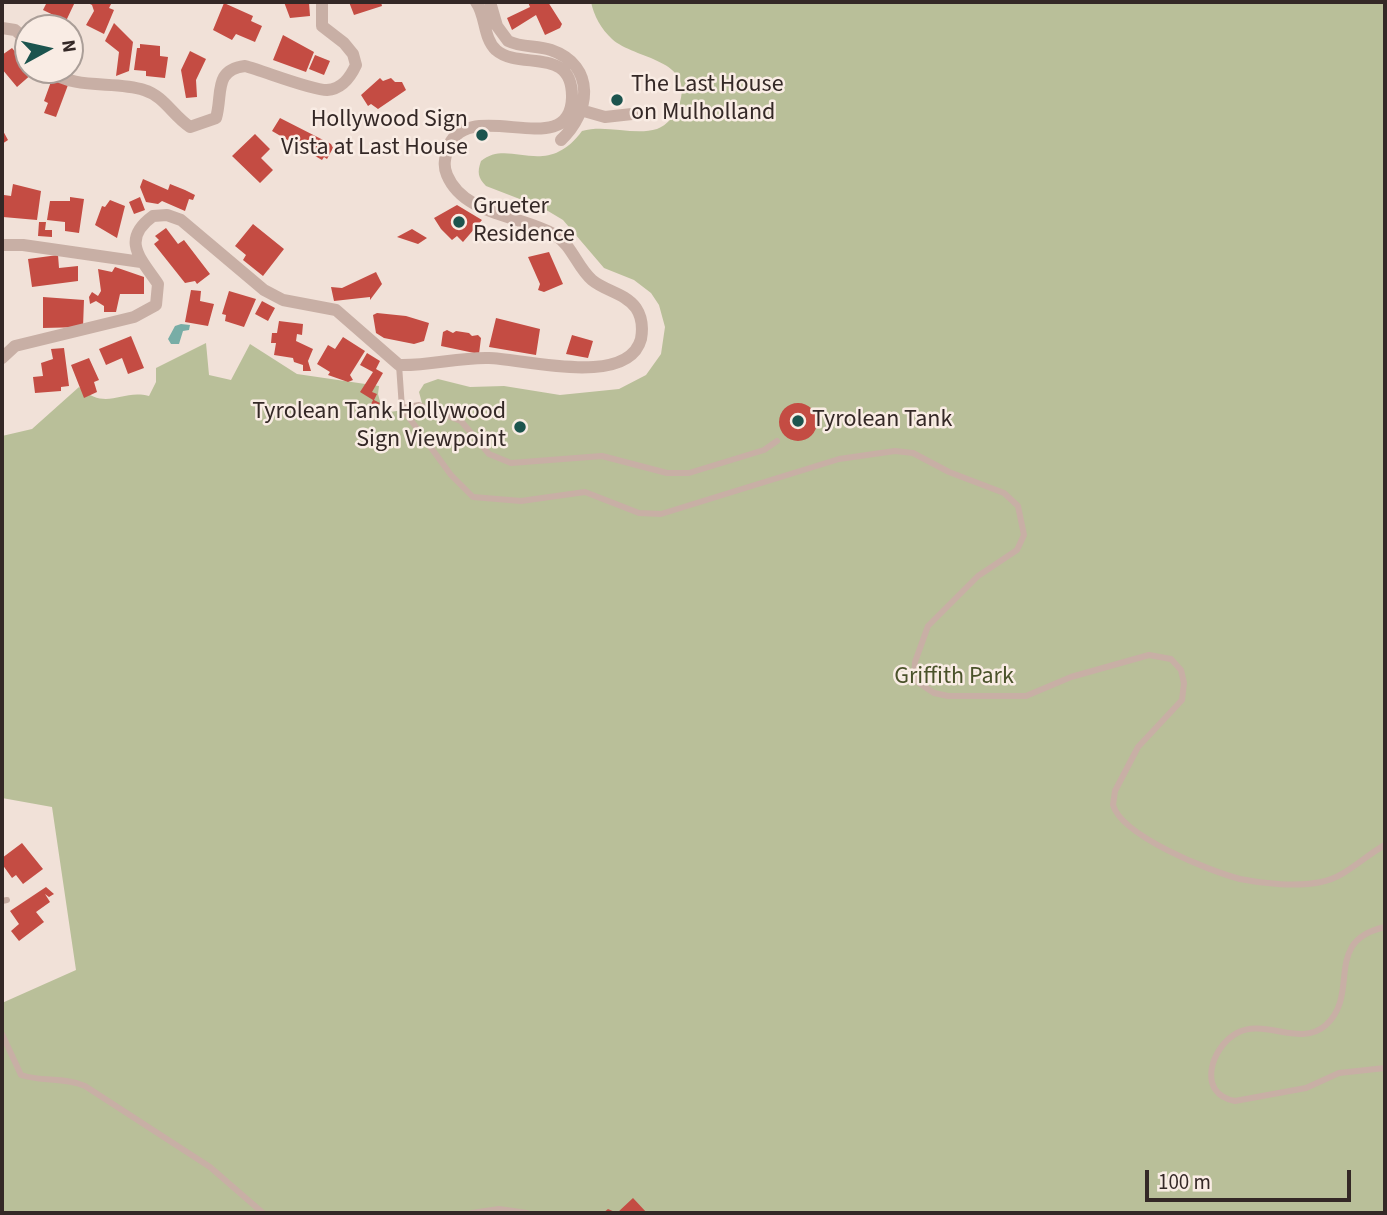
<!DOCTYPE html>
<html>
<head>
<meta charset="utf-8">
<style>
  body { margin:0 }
  #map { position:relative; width:1387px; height:1215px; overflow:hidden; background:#f1e1d8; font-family:"Source Sans 3",sans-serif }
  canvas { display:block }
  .frame { position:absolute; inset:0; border:4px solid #342826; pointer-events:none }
  .north { position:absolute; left:14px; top:14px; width:70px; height:70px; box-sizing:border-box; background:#f9ece4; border:2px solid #aa9e98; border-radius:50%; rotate:82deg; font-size:19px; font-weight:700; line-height:28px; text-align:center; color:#342826 }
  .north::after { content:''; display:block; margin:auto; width:24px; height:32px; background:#1c544e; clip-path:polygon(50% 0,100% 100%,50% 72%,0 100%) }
  .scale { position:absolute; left:1145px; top:1170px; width:206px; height:32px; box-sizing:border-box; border:4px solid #342826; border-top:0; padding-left:9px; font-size:21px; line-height:24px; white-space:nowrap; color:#342826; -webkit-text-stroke:5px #f9ece4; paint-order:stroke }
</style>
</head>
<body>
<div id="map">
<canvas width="1387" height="1215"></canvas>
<div class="frame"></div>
<div class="north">N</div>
<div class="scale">100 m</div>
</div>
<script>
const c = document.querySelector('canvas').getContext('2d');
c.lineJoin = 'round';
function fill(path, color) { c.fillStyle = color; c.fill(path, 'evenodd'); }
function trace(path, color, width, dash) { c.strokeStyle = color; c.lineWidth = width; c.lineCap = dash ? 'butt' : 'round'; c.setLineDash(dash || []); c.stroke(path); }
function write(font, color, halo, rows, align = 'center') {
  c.font = font + ' "Source Sans 3",sans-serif'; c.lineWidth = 5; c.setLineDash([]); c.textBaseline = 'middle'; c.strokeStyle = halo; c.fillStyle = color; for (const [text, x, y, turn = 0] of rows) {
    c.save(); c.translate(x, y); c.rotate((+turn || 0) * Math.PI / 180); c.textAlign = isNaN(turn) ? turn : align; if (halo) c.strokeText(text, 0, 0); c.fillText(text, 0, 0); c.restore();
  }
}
const green = new Path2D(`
  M591,2H1385V1213H2V1003L76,970L52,807L2,798V436L32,429L79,387C107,412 120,389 149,396L156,382V368L206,343L209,375L231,380L250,344L297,374L379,386L378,394L383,413L423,407L419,392L424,384L438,379L470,387L504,386L560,395L619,389L646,375L661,354L665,327L659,305L651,293L634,280L604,268L563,220L543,208L486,186C478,178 477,172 481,161C510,137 545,181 582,131C606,124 634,136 657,129C667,125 675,116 679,106C696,58 635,60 612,39C601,29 594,16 591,2Z`);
const water = new Path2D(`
  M181,324L190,325L189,330L183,331L179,344H171L168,339L175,326Z`);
const building = new Path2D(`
  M47,2H75L66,21L43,10Z
  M86,2H112L109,8L114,10L104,34L86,25L94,11L92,5Z
  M284,2H309L310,16L290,18Z
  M349,2H381L382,6L354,15Z
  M528,2H548L562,24L560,28L545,35L536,15L512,30L507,18L530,7Z
  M224,3L253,16L251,21L262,26L255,42L236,34L232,40L213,30Z
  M114,23L133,42L129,71L116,76L119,52L105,41Z
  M283,35L314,52L306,72L273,60Z
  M140,44L160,46V56L168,57L165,78L146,76V71L134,70L137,48H140Z
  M12,48L33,73L17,87L2,69V55Z
  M190,51L206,59L196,80L197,97L186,98L181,70Z
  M315,55L330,61L324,75L309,69Z
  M380,78L383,81L391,78L395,82H402L406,90L378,109L371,104L368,106L361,95Z
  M52,79L68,85L56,117L44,113L48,103L44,101Z
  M280,118L331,144L333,148L327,159L324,157L322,160L272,131Z
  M2,129L8,140L2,144Z
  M255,134L270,149L261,158L273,170L260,183L232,156Z
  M143,179L168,190L170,184L185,190L195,195L193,200L189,199L185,211L162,201L158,204L146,202L140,187Z
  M13,184L41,191L37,220L3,217L4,195L11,196Z
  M70,197L84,199L79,233L65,231V222L47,220L50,201H70Z
  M140,197L145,210L134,214L129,202Z
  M110,200L125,206L117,238L95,225L102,206L105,207Z
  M457,205L482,220L463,242L457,236L452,240L441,229L434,218Z
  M39,222H46L45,230H52V237L38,236Z
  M253,224L284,249L263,276L243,260L246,255L235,246Z
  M166,228L178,244L184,240L210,274L197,284L195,281L185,283L154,244L159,240L155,236Z
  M412,229L427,238L418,244L397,237Z
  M549,252L563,284L544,292L538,290L540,284L528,257Z
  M58,255L59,268L78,266V281L32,287L28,259Z
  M115,267L144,277V294H120L116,312H104V306L96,301L90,304L89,297L92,292L98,296L101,291L98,269L112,272Z
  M376,272L382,284L370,300V297L334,301L331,287L342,288Z
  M191,290L201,291L200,301L214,304L208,326L185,322Z
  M229,291L256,299L244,327L225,321L226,315L222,314Z
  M43,297L84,300L83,327L43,328Z
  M262,301L275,308L268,321L255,314Z
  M377,313L406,316L429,323L424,341L414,344L384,338L376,333L373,315Z
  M496,318L540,329L536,355L489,347Z
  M279,321L303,324L302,335L297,334L296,341L313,349L308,361L311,371H303V365L294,362L293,358L274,355L276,343H271L272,333H277Z
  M447,330L453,333L456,331L469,333L472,336L478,335L481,338L479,354L441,346L443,332Z
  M572,335L593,341L588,358L566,354Z
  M131,336L144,368L128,374L122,358L106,365L99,349Z
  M343,337L365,351L350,375L353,380L348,382L328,375L330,372L317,364L328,345L335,349Z
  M64,348L69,386L61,387V391L35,393L33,377L43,376L41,363L53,359L51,349Z
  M367,353L380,361L376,369L383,373L372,392L377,394L374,400L380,403L377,407L371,404L373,400L360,392L373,372L360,365Z
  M89,358L99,380L94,382L97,392L84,398L71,365Z
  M779 422a19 19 0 1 1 38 0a19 19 0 1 1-38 0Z
  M22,843L43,869L23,884L16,875L12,878L2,864V858Z
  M46,887L54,894L49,897L45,894L50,902L36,912L44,922L19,941L11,931L19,924L10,911Z
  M633,1198L647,1213H603L608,1209L617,1213Z`);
const service = new Path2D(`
  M399,365L402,408L451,475L473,497L521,501L585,492L639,513L661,514L839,459L895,451L913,453L949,472L1004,493L1018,506L1024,535L1017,550L978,576L928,626L915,662L914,677L919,683L934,693L948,696H1026L1071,677L1149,655L1171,659L1181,670L1184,683L1182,700L1138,747L1115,791L1113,805C1122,836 1209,871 1240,879C1264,884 1297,887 1321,882C1346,877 1363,857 1385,845
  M402,408L419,405L461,421L489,454L511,463L602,456L667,473H689L764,450L777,441
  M2,901L7,900
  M1385,927C1322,941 1361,993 1326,1025C1300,1048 1265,1018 1237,1033C1211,1047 1196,1094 1235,1101L1306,1088L1339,1073L1385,1068
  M2,1034L21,1075C42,1082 64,1077 85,1086L210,1167L263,1213
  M472,1213L499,1209L527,1213`);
const minor = new Path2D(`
  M490,2L497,26L508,41C522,48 537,45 551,50C597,66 590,113 561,140
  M2,28L15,30L28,41
  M49,70C75,91 114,80 144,90C164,96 173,116 190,127L216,118C223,94 213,70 245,66C264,71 311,90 327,90C342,89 350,78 356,65L353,54L344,43L322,26V2
  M584,111L605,117L632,114
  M2,245H23L141,262
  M2,358L15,346L134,317L156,305L158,284C141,259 120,240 153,216L167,215L181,220L264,290L283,300L336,310L399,365C429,366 459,357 489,358C524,359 628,388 641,339C643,328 642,317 636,308C625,293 605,291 592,280C577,267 572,245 555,235C522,215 464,216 447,175C443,166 445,159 447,150C465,92 570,165 572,98C573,45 520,71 496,50C483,38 486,15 476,2`);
const markers = [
  [617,100,7,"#1c544e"],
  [482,135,7,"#1c544e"],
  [459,222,7,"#1c544e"],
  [798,421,7,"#1c544e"],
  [520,427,7,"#1c544e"]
];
const poiNames = [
  ["The Last House",631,86],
  ["on Mulholland",631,114],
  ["Hollywood Sign",468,121,"right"],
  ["Vista at Last House",468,149,"right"],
  ["Grueter",473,208],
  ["Residence",473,236],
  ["Tyrolean Tank Hollywood",506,413,"right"],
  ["Sign Viewpoint",506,441,"right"],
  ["Tyrolean Tank",812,421]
];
const parkNames = [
  ["Griffith Park",954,678]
];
fill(green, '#b9bf99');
fill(water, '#78ada6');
fill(building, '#c44c43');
trace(service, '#c8afa5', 6);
trace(minor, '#c8afa5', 12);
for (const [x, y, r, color] of markers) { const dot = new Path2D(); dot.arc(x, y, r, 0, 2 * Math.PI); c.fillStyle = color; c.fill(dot); trace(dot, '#f9ece4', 2.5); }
write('24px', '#342826', '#f9ece4', poiNames, 'left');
write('24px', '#4a522a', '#f9ece4', parkNames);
</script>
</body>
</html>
